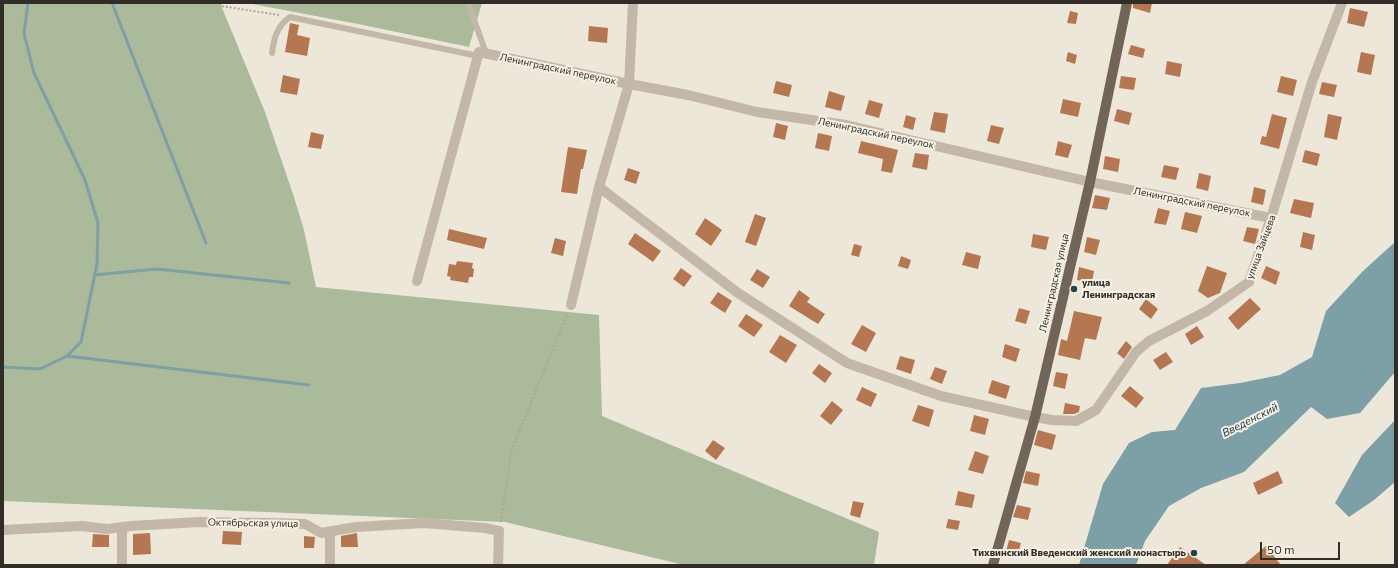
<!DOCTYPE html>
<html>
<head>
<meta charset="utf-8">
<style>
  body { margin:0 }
  #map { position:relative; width:1398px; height:568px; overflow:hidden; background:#ede7da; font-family:Commissioner,sans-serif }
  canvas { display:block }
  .frame { position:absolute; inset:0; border:4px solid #312c27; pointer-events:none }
  .scale { position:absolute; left:1260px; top:542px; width:80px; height:18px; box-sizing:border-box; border:2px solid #312c27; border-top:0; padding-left:5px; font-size:12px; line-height:14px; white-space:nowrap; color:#312c27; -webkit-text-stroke:3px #f6f1e5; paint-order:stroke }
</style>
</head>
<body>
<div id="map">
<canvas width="1398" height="568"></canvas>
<div class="frame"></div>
<div class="scale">50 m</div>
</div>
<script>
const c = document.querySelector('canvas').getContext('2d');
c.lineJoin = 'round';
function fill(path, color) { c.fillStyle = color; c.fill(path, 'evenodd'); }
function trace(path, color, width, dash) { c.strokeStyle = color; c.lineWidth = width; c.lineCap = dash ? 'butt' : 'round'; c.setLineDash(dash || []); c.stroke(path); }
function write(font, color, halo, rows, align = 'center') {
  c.font = font + ' Commissioner,sans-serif'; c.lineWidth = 4; c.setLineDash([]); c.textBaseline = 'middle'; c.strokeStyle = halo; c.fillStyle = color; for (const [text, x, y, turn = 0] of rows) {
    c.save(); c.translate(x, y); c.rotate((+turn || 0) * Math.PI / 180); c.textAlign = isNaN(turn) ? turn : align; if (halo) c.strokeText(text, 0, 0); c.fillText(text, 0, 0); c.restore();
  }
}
const green = new Path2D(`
  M3,3H220L265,112L293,194L304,230L316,287L599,315L602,416L879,532L874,565H684L505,522L3,501Z
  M247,3H482L469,47L358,24Z`);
const water = new Path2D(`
  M1395,242V372L1360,413L1327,419L1311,407L1244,472L1201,488L1169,506L1145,541L1136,565H1079L1103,484L1129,443L1152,432L1175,430L1201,388L1240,383L1280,375L1312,357L1326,311L1363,271Z
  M1395,420V482L1374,500L1349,517L1335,503L1362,455Z`);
const stream = new Path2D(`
  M112,3L206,243
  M94,275L157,269L289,283
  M67,356L309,385
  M3,367L40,369L67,356L81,342L97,264L98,223L85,180L34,73L24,34L28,3`);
const building = new Path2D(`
  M1133,3H1152L1150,13L1133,8Z
  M1350,8L1368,12L1364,27L1347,23Z
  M1070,11L1078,13L1076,24L1067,23Z
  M290,23L299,25L297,35L310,38L307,56L285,52Z
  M589,26L608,28L607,43L588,41Z
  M1131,45L1145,49L1143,58L1128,54Z
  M1068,52L1077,55L1075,64L1066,61Z
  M1361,52L1375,55L1371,75L1357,72Z
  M1167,61L1182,64L1180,77L1165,74Z
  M283,75L300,79L297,95L280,92Z
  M1121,76L1136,78L1134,90L1119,88Z
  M1281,76L1297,80L1293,96L1277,92Z
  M776,81L792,85L789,97L773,93Z
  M1322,82L1337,85L1334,97L1319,94Z
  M829,91L845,96L841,111L825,107Z
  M1063,99L1081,103L1078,117L1060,113Z
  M869,100L883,104L879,118L865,114Z
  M1117,109L1132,113L1129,125L1114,121Z
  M934,112L948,114L945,133L930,130Z
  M1272,114L1287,118L1279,149L1260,144L1262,136L1266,137Z
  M1328,114L1342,117L1337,140L1324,137Z
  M906,115L916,118L913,130L903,127Z
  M776,123L788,126L785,140L773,137Z
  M991,125L1004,128L999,144L987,141Z
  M311,132L324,135L321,149L308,147Z
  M818,133L832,136L829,151L815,148Z
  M861,141L898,150L892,173L881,171L883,159L858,153Z
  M1058,141L1072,145L1068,158L1055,155Z
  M568,147L587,150L583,169H581L577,194L561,192Z
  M1305,150L1320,154L1317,166L1302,162Z
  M915,153L929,155L927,170L912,167Z
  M1105,156L1120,159L1118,172L1103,169Z
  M1164,165L1179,168L1176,180L1161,177Z
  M628,168L640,172L636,184L624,180Z
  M1199,173L1211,176L1208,191L1196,188Z
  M1254,187L1266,190L1263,205L1251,202Z
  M1095,195L1110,198L1107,210L1092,208Z
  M1294,199L1314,203L1311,218L1290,213Z
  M1158,208L1170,211L1166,225L1154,223Z
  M1185,212L1202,216L1197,233L1181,229Z
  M755,214L766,218L756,246L745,242Z
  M705,218L722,230L711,246L695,234Z
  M1247,227L1259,229L1255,244L1243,241Z
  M449,229L487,238L484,249L447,240Z
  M1303,232L1315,235L1312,250L1300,247Z
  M635,233L661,251L653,262L628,244Z
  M1033,234L1049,237L1046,250L1031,247Z
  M1087,237L1100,240L1096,255L1084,252Z
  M555,238L566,241L563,256L551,253Z
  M854,244L862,246L859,257L851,255Z
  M966,252L981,256L978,269L962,265Z
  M901,256L911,260L908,269L898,266Z
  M457,261L473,263L472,268L474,269L473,277H469L468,283L450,280L451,277L447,276L449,264L456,265Z
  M1207,266L1227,273L1220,293L1208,298L1198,291Z
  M1266,266L1280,272L1276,285L1261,278Z
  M1079,267L1094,271L1092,283L1077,280Z
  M681,268L692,276L684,287L673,279Z
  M757,269L770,277L763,288L750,280Z
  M799,290L810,298L807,302L825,314L818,324L789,306Z
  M718,292L732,301L725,313L710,303Z
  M1250,298L1261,309L1238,330L1228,318Z
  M1146,299L1158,309L1151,319L1139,309Z
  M1019,308L1030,311L1026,324L1015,321Z
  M1074,311L1102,317L1096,340L1085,338L1080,360L1058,355L1061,339L1067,341Z
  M746,314L763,325L754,337L738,326Z
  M862,325L876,333L866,352L851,344Z
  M1197,326L1204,337L1191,345L1185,334Z
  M780,335L797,345L786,363L769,352Z
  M1126,341L1132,347L1124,359L1117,353Z
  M1005,344L1020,349L1016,362L1002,357Z
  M1166,352L1173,362L1160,370L1153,360Z
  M900,356L915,360L911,374L896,369Z
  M819,364L832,373L825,383L812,373Z
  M935,367L947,371L942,384L930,379Z
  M1056,372L1068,374L1065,389L1053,386Z
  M992,380L1010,386L1006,399L988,393Z
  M1130,386L1144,398L1136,408L1121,396Z
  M862,387L877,394L871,407L856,400Z
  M832,401L843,410L831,425L820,416Z
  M1065,403L1080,406L1079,412L1074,414H1063Z
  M918,405L934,410L929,427L912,421Z
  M974,415L989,419L985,435L970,431Z
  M1038,430L1056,435L1052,450L1034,445Z
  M713,440L725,448L716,460L705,451Z
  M975,451L989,456L983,474L968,470Z
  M1026,471L1040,474L1038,486L1023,483Z
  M1278,471L1283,483L1258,495L1253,483Z
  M958,491L975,495L972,508L955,505Z
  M853,501L864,503L860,518L850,515Z
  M1017,505L1031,508L1028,520L1013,517Z
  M948,519L960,521L958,530L946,528Z
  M223,531L242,532L241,545L222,544Z
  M150,533L151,554L133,555V534Z
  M357,533L358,547H341V536Z
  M93,534L109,535V547H92Z
  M304,536L315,537L314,548H304Z
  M1009,540L1021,543L1017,558L1005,555Z
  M1266,546L1281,565H1243Z
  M1180,547L1206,565H1167Z`);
const path = new Path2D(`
  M220,3L221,6L279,15
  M501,522L511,451L567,315`);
const lane = new Path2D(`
  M468,3L486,53
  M272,53C274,38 277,26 290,17L478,56`);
const street = new Path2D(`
  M599,187L738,293L847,363L941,396L1035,417L1052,420L1076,421L1096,410L1136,352L1149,341L1207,311L1249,282L1271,218L1312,82L1342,3
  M417,281L479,52L629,84L688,95L757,112L846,125L1090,182L1271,218
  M571,305L599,187L629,84L633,3
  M122,527V565
  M3,530L82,526L107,529L131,526L200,522L270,523L305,524L321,533L356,527L424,523L485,528L499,531L498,565
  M330,532V565`);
const primary = new Path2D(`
  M993,565L1035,417L1090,182L1127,3`);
const markers = [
  [1074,289,4,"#23444d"],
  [1194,553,4,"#23444d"]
];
const streetNames = [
  ["Ленинградский переулок",558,69,12],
  ["Ленинградский переулок",876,133,12],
  ["Ленинградский переулок",1192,202,11],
  ["улица Зайцева",1261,247,-70],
  ["Ленинградская улица",1054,283,-77],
  ["Октябрьская улица",253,523,1]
];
const poiNames = [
  ["улица",1082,283],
  ["Ленинградская",1082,295],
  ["Тихвинский Введенский женский монастырь",1186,553,"right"]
];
const waterNames = [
  ["Введенский",1250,420,-27]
];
fill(green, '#acba9c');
fill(water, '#7d9fa6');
trace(stream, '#7d9fa6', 3);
fill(building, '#b47751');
trace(path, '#afa392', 2, [2, 2]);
trace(lane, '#c3b8a8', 6);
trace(street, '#c3b8a8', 10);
trace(primary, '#71655a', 10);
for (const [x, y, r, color] of markers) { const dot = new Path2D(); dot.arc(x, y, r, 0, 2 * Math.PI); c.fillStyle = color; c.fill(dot); trace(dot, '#f6f1e5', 1.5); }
write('10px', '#312c27', '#f6f1e5', streetNames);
write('bold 10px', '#312c27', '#f6f1e5', poiNames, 'left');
write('italic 11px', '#23444d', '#f6f1e5', waterNames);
</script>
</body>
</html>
